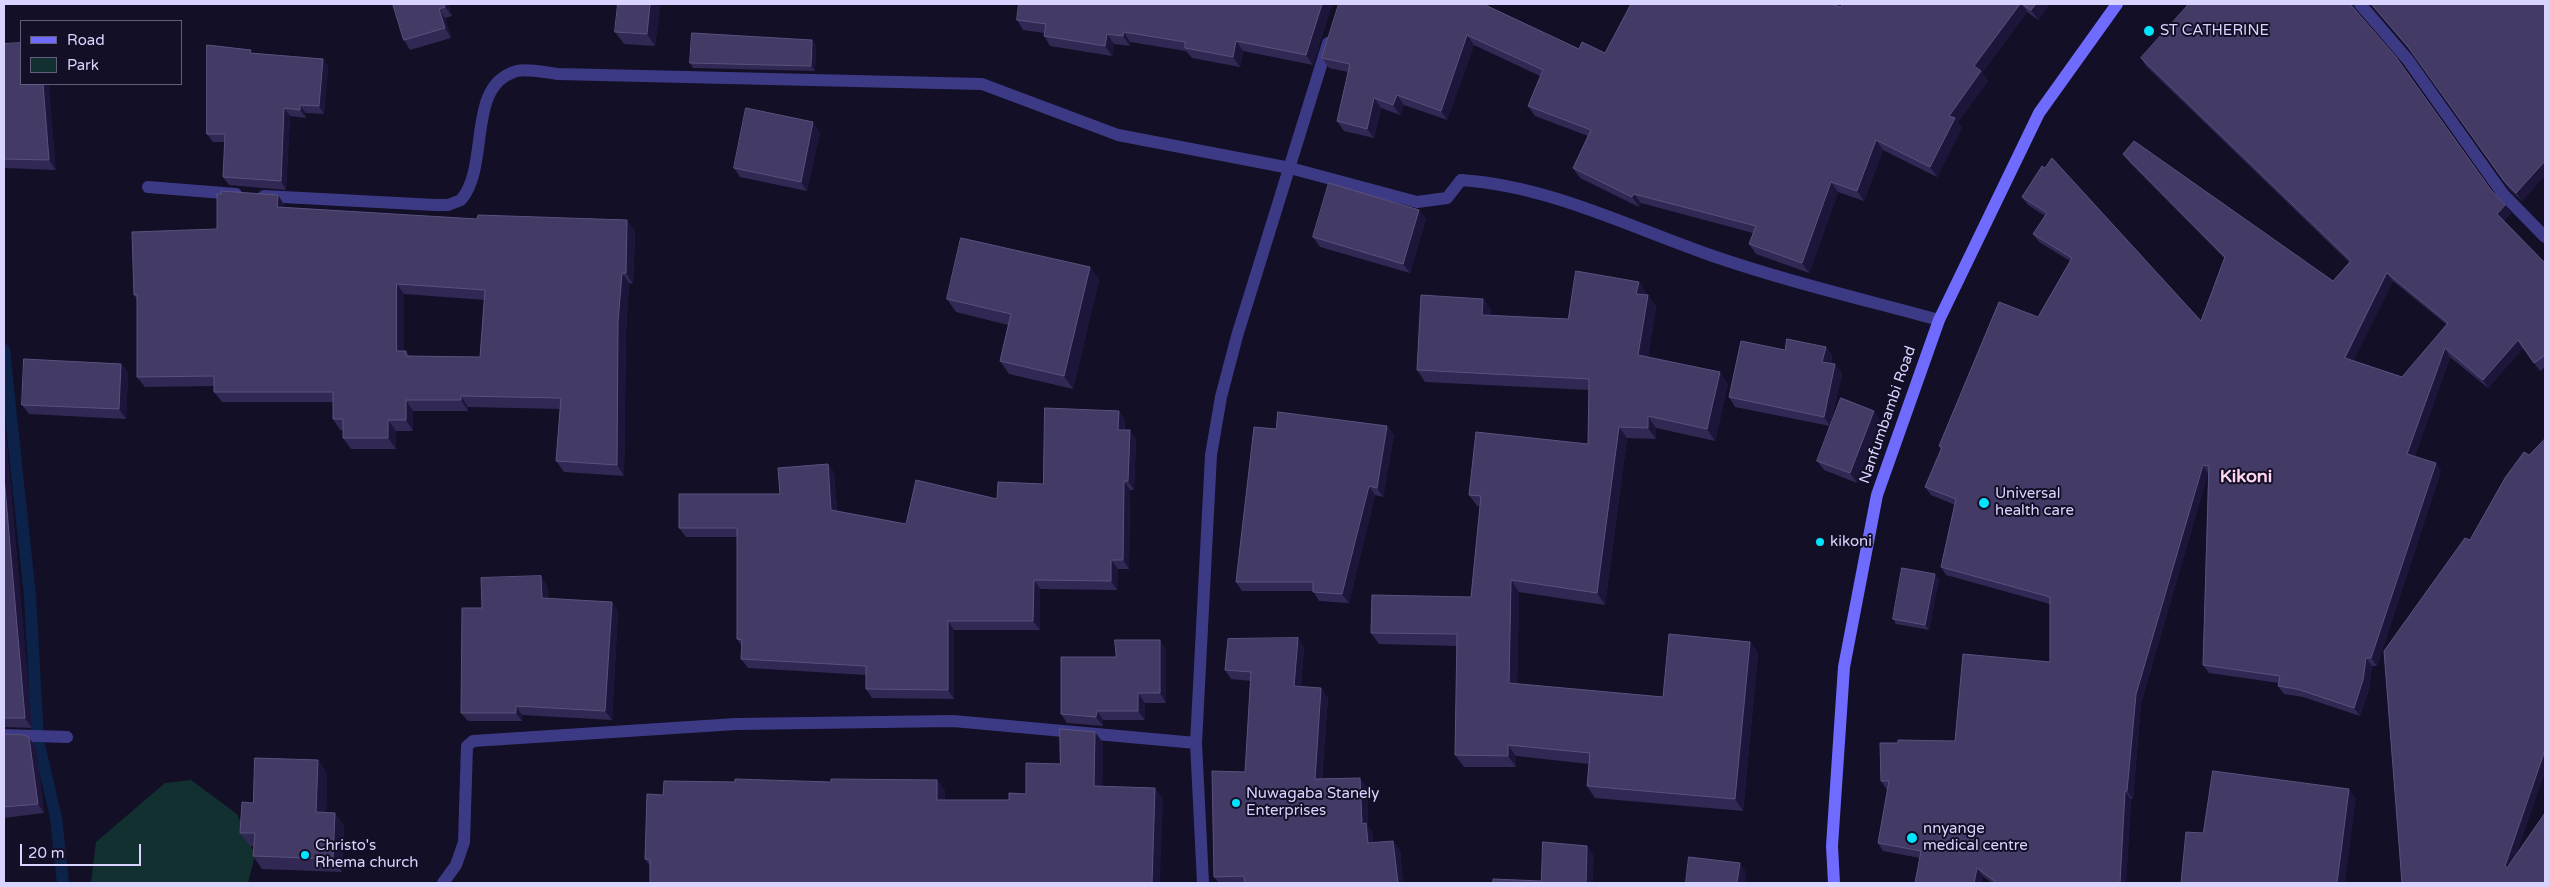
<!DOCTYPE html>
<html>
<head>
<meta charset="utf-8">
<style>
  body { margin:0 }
  #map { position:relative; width:2549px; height:887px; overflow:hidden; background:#130f26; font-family:"Varela Round",sans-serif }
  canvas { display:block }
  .frame { position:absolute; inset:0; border:5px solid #d9d4ff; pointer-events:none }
  .legend { position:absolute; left:20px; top:20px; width:162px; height:65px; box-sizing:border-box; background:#130f26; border:1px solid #625e7d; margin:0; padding:6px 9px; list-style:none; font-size:15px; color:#d9d4ff }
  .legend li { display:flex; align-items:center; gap:10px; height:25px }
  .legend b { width:25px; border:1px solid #625e7d }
  .scale { position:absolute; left:20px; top:844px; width:121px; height:22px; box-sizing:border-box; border:2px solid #d9d4ff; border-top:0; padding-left:6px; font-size:15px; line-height:18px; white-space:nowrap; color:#d9d4ff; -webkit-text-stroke:4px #130f26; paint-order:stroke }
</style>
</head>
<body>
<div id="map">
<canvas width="2549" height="887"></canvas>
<div class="frame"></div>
<ul class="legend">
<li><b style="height:6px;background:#6f6bff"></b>Road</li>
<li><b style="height:14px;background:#12302f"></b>Park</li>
</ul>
<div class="scale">20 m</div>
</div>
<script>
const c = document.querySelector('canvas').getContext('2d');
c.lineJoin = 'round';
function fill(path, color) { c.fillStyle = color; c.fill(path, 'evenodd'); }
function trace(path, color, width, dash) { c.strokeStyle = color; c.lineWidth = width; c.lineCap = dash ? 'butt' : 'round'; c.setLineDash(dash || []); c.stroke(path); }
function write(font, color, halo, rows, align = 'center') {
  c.font = font + ' "Varela Round",sans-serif'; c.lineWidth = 4; c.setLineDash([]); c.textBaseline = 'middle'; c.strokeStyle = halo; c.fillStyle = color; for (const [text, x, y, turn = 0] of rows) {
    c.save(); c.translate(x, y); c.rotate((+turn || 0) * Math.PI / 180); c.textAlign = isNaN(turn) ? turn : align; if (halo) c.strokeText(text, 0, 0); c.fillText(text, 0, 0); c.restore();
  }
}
const green = new Path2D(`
  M191,780L237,814L255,855L248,883H91L96,842L165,783Z`);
const stream = new Path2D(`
  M4,350L30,596L38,740L56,818L63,883`);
const street = new Path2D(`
  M2360,4L2408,60L2503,194L2545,237
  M148,187L236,194
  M264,196L435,205H448L461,200C491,164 465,85 517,71C528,68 547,73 558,74L982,84L1118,135L1290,168L1417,202L1447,198L1461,180C1549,186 1627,226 1710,255C1785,281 1862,299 1939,320
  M4,735L67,737
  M443,883L456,865L464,842L467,746L473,741L736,724L953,721L1196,743
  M1203,883L1196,743L1211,455L1221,397L1237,336L1328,43`);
const secondary = new Path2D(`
  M1834,883L1832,846L1844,667L1877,495L1939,320L2039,113L2117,4`);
const wall = new Path2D(`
  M393,4H448L452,16L445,18L451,38L410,50L404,40Z
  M660,4L655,46L624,44L615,32Z
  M1332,4L1313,65L1243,51L1240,67L1192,58L1186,51L1130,42V46L1114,44L1112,56L1050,46L1044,36V33L1023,30L1017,20Z
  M1339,4L1579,49L1605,53L1841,7L1842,4H1841H2050L2038,20L2027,12L1982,73L1988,81L1958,122L1962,128L1937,177L1883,150L1864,201L1838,192L1809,273L1756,254L1749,244L1753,233L1641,203L1639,207L1580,178L1573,168L1588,136L1535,116L1528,106L1540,76L1474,45L1447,120L1404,105L1400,115L1381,108L1374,138L1344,131L1337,121L1348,72L1329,68L1322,58Z
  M2370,4H2545V175L2522,201L2509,189L2414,55Z
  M2352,5L2491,190L2511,213L2504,221L2545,263V367L2540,371L2523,348L2488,388L2450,357L2415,456L2441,471L2377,666H2372L2369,689L2360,716L2303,697L2284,694L2278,686L2279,683L2209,673L2203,665L2208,473L2141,703L2133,799H2131L2126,883H1992L1983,876L1920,858L1883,851L1878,843L1888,789L1887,790L1881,781L1898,743L1955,741L2050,662V604L1946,575L1941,567L1955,505L1931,495L1925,487L1941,449L1939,446L2038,317L2070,261L2039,242L2033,234L2045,216L2028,205L2022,197L2042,166L2201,321L2224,258L2129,162L2123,154L2333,281L2349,262L2146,66L2141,58ZM2393,281L2447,325L2402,377L2353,361Z
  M4,44L56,170L4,168Z
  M816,45L815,71L693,68L690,63Z
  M253,53L323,59L328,67L324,114L306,113V118L290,116L286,190L229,185L223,177L225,142H213L207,134Z
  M820,132L807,191L740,177L734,168Z
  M278,195L285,206V207L635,231L633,284L629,283L626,333L624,476L564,472L556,461L560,409L468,407V411H413V431H396V449H351L343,438V430H340L333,419V402H222L214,392V386L145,387L137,377V299L134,295L217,229ZM404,294L484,300L480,357L409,356L406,351H404Z
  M1419,210L1426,219L1410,273L1320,247L1313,237Z
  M1090,267L1099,280L1073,389L1009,374L1000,361L1008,325L956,312L947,299Z
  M1639,282L1647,294V295H1648L1656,307L1648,357L1728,384L1715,441L1656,428V439L1627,438L1605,605L1519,592L1517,684L1663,697L1750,642L1758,653L1743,811L1595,798L1587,786L1589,764L1516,756V767H1464L1455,755L1457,646L1379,644L1371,633L1471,597L1480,506H1477L1469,495L1588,444L1589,390L1425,382L1417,370L1483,299L1491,310V315L1568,319Z
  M1826,347L1832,356L1831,363L1835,364L1842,374L1830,426L1735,407L1729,397L1785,350Z
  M121,364L128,373L126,419L29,414L22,405Z
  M1119,411L1125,420V430L1136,439L1134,490H1130L1129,569H1118L1117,590L1040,589V630H954V699L872,698L866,689V675L748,668L741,659L742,646L737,639V537H686L679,528L780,494L828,464L834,473L837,511L906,524L997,499L1043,484Z
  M1880,420L1857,483L1824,470L1817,461Z
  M4,422L5,424L32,728L4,727Z
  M1387,426L1394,435L1383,497L1375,495L1349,603L1319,601L1313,591H1242L1236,582L1276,429Z
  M1939,579L1929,630L1896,624L1893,619Z
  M547,584L548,599L618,611L612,720L522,715V721H468L461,713L482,608Z
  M1304,647L1301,686L1328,697L1322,779L1367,787L1368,827L1372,832L1373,843L1400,850L1403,883H1219L1214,877L1245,772L1251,681L1231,679L1225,670Z
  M1166,649V703H1145V720H1103V726L1067,723L1061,714L1116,657Z
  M1095,732L1103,743L1102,786L1163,799L650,866L645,859L663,795L735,782H831L937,780L945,791V800H1009L1026,794Z
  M4,734L29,737L36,747L44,813L4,818Z
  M327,773L326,812L335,813L344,826L342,872L262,869L253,856L254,846H250L240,833L253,803Z`);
const shadedWall = new Path2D(`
  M444,4H448L452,16L445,7Z
  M650,4H660L655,46L647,34Z
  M1322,4H1332L1313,65L1306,55Z
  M2020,4H2022L2027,12L1982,73L1988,81L1958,122L1962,128L1937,177L1930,167L1949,116L1974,66Z
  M2036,4H2050L2038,20L2031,10Z
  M439,9L445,18L451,38L445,28Z
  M1124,32L1130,42V46L1123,36Z
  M1107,34L1114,44L1112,56L1105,46Z
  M1467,35L1474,45L1447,120L1441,111Z
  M812,40L816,45L815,71L811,66Z
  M1236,41L1243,51L1240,67L1233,57Z
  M323,59L328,67L324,114L319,106Z
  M43,84H49L56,170L49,160Z
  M1397,95L1404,105L1400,115L1393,105Z
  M1374,98L1381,108L1374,138L1367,129Z
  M300,105L306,113V118L300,110Z
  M284,108L290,116L286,190L281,181Z
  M813,122L820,132L807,191L801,182Z
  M1876,140L1883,150L1864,201L1857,191Z
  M2545,161V175L2522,201L2516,193Z
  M1831,182L1838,192L1809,273L1802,263Z
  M1634,194L1641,203L1639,207L1632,197Z
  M278,195L285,206V217L277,207Z
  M2505,205L2511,213L2503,222L2497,214Z
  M1419,210L1426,219L1410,273L1403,264Z
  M627,220L635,231L633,284L626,273Z
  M1090,267L1099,280L1073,389L1064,376Z
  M622,273L629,283L626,333L624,476L617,465L618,322Z
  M2387,273L2393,281L2351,366L2345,358Z
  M1639,282L1647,294L1645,306L1636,294Z
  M397,284L404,294V362L397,351Z
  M1648,295L1656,307L1647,366L1638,355Z
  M1483,299L1491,310L1490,326L1482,315Z
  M2518,340L2523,348L2488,388L2483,380Z
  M1826,347L1832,356L1829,371L1822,362Z
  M2445,348L2450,357L2413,462L2407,454Z
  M121,364L128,373L126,419L119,409Z
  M1835,364L1842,374L1830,426L1824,417Z
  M1720,372L1728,384L1715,441L1707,429Z
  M461,396L468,407V411L461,400Z
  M406,400L413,411V431L406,420Z
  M1119,411L1125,420L1124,439L1118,430Z
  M1874,411L1880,420L1857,483L1850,473Z
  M1648,416L1656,428V439L1648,428Z
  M388,420L396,431V449L388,438Z
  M4,422L5,424L32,728L25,718L4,476Z
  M1387,426L1394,435L1383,497L1377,488Z
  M1619,427L1627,438L1605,605L1597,593Z
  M1130,430L1136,439L1134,490L1128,481Z
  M2436,463L2441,471L2377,666L2371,658Z
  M828,464L834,473L838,519L831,510Z
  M2203,465L2208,473L2141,703L2133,799L2127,791L2136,694Z
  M1124,481L1130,490L1129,569L1123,560Z
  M1369,486L1375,495L1349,603L1342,594Z
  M1111,560L1118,569L1117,590L1111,581Z
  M1935,574L1939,579L1929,630L1925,625Z
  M541,576L547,584L548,607L542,598Z
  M1034,580L1040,589V630L1033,621Z
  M1511,580L1519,592L1517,695L1509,683Z
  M612,602L618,611L612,720L605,711Z
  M948,621L954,630V699L948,690Z
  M1298,638L1304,647L1300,695L1294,686Z
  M1160,640L1166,649V703L1160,693Z
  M1750,642L1758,653L1743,811L1735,799Z
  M2366,658L2372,666L2369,689L2360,716L2354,708Z
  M1321,688L1328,697L1321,788L1315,779Z
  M1138,693L1145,703V720L1138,711Z
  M516,706L522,715V721L516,713Z
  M1097,711L1103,720V726L1096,717Z
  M1095,732L1103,743L1102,797L1094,786Z
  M26,735L36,747L44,813L38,804Z
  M1508,745L1516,756V767L1508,756Z
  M2545,750V772L2510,874L2505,866Z
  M318,760L327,773L326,825L316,812Z
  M1360,778L1367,787L1368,827L1372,832L1374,852L1368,843L1362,824Z
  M937,780L945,791V811L937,800Z
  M1155,788L1163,799L1160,883H1152Z
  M2349,789L2356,799L2345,883H2337Z
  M2125,791L2131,799L2126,883H2120Z
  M335,813L344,826L342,872L333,859Z
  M1393,841L1400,850L1403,883H1398Z
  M1587,846L1594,856L1593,883H1586Z
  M1740,863L1746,872L1745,883H1737Z
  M1977,868L1983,876L1982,883H1974Z`);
const building = new Path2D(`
  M393,4H444L445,7L439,9L445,28L404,40Z
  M618,4H650L647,34L615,32Z
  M1019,4H1322L1306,55L1236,41L1233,57L1185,48V42L1124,32L1123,36L1107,34L1105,46L1044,36L1046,24L1017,20Z
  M1339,4H1483L1579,49L1582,42L1605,53L1631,4H1831L1841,7L1842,4H2020L1974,66L1981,71L1949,116L1955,118L1930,167L1876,140L1857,191L1831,182L1802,263L1749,244L1756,226L1634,194L1632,197L1573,168L1591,130L1528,106L1543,70L1467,35L1441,111L1397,95L1393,105L1374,98L1367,129L1337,121L1350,64L1322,58Z
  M2022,4H2036L2031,10Z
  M2189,4H2350L2396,57L2491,190L2505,205L2497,214L2545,263V355L2534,363L2518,340L2483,380L2445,348L2407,454L2436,463L2371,658H2366L2363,680L2354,708L2297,689L2278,686L2280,676L2203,665L2209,466L2203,465L2136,694L2127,791H2125L2120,883H1997L1977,868L1974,883H1915L1921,851L1878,843L1889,781H1881L1880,743H1898V740L1955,741L1963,654L2050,662V597L1941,567L1956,499L1925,487L1942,447L1939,446L1999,302L2038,317L2072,258L2033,234L2047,213L2022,197L2042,166L2045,168L2052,158L2201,321L2225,257L2123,154L2134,141L2333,281L2351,261L2141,58ZM2387,273L2448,323L2402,377L2345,358Z
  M2372,4H2545V161L2516,193L2504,181L2408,47Z
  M692,33L812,40L811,66L690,63Z
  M21,43V84H43L49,160L4,159V44Z
  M207,45L251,50L250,53L323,59L319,106L300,105V110L284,108L281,181L223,177L225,134H207Z
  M746,108L813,122L801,182L734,168Z
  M1329,183L1419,210L1403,264L1313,237Z
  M221,191L278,195L277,207L477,219L478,215L627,220L626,273H622L618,322L617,465L556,461L561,398L461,396V400H406V420H388V438H343V419H333V392H214V376L137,377V295H134L132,232L217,229V194H221ZM397,284L485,290L480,357L406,356V351H397Z
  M961,238L1090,267L1064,376L1000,361L1011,314L947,299Z
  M1576,271L1639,282L1636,294L1648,295L1638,355L1720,372L1707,429L1648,416V428L1619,427L1597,593L1511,580L1509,683L1663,697L1669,634L1750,642L1735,799L1587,786L1590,753L1508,745V756L1455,755L1457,634L1371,633L1372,595L1471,597L1481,496L1469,495L1476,432L1588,444L1589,379L1417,370L1421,295L1483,299L1482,315L1568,319Z
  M1787,339L1826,347L1822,362L1835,364L1824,417L1729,397L1741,341L1785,350Z
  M24,359L121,364L119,409L22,405Z
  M1841,398L1874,411L1850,473L1817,461Z
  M1045,408L1119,411L1118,430H1130L1128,481H1124L1123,560H1111V581L1034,580L1033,621H948V690L866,689V666L741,659L742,640L737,639V528H679V494H780L778,468L828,464L831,510L906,524L916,480L997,499L998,482L1043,484Z
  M1278,412L1387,426L1377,488L1369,486L1342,594L1313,592V582H1236L1254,427L1276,429Z
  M2545,439V750L2505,866L2507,868L2545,813V883H2402L2384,651L2465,538L2470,540L2505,478L2524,452L2529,455Z
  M4,476L25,718H4Z
  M1902,568L1935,574L1925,625L1893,619Z
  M541,576L542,598L612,602L605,711L516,706V713H461L462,608H482L481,578Z
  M1298,638L1294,686L1321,688L1315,779L1360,778L1362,824L1366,823L1368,843L1393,841L1398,883H1245L1244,876L1214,877L1212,771L1245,772L1251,672L1225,670L1228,639Z
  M1115,640H1160V693H1138V711H1097L1096,717L1061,714V657H1116Z
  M1060,729L1095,732L1094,786L1155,788L1152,883H650V860L645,859L647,794L663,795L664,781L735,782V779L831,782V779L937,780V800H1009V793L1026,794V763L1060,764Z
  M4,734L26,735L27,737H29L38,804L4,807Z
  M255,758L318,760L316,812L335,813L333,859L253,856L255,833H240L242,802L253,803Z
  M2213,771L2349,789L2337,883H2181L2186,832L2203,833Z
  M1543,842L1587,846L1586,883H1493V879L1541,881Z
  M1689,857L1740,863L1737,883H1686Z`);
const markers = [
  [2149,31,6,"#00e5ff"],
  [1984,503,6,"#00e5ff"],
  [1820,542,5,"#00e5ff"],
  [1236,803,5,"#00e5ff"],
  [1912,838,6,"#00e5ff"],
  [305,855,5,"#00e5ff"]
];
const poiNames = [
  ["ST CATHERINE",2160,31],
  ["Universal",1995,494],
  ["health care",1995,511],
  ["kikoni",1830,542],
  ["Nuwagaba Stanely",1246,794],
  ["Enterprises",1246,811],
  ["nnyange",1923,829],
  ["medical centre",1923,846],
  ["Christo's",315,846],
  ["Rhema church",315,863]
];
const streetNames = [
  ["Nanfumbambi Road",1888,415,-71]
];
const quarterNames = [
  ["Kikoni",2246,477]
];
fill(green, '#12302f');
trace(stream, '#0c2248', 12);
trace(street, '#3d3a85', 12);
trace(secondary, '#6f6bff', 12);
fill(wall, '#312854');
fill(shadedWall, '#1d163a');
fill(building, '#433a66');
trace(building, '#5a527e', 1);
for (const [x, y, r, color] of markers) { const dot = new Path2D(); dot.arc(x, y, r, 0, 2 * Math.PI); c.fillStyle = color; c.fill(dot); trace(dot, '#130f26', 2); }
write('15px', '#d9d4ff', '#130f26', poiNames, 'left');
write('15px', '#d9d4ff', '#130f26', streetNames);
write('bold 18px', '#ffd6f0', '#130f26', quarterNames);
</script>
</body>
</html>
